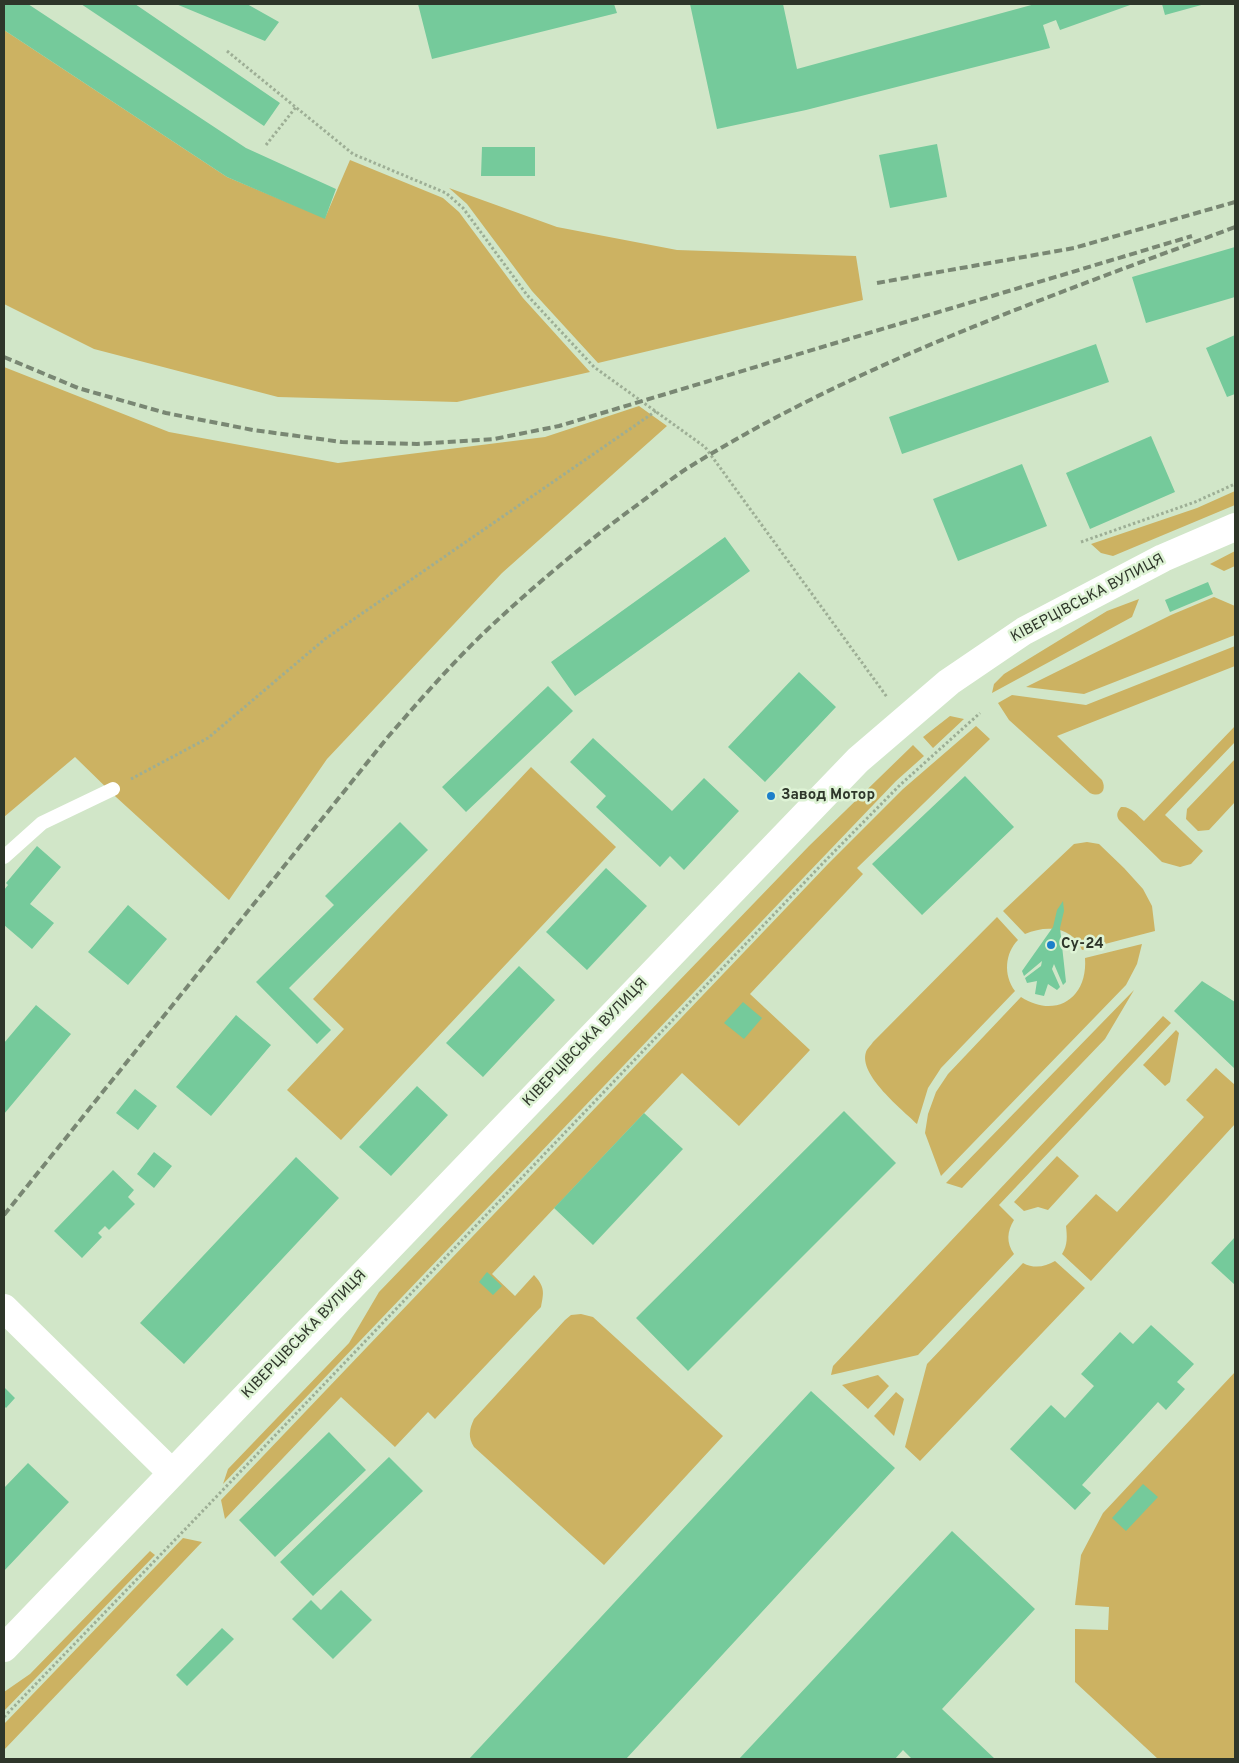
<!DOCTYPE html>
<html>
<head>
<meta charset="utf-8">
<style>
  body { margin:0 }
  #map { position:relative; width:1239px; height:1763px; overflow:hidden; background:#d1e6c8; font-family:Overpass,sans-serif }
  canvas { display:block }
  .frame { position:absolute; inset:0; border:5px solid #2e362a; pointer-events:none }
</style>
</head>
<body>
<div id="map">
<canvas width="1239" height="1763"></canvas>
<div class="frame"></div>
</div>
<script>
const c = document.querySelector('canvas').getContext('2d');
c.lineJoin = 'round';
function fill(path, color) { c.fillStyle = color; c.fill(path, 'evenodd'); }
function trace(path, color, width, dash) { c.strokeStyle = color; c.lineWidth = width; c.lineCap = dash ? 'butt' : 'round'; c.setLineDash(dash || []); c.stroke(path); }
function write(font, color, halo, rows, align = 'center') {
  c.font = font + ' Overpass,sans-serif'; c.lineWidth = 5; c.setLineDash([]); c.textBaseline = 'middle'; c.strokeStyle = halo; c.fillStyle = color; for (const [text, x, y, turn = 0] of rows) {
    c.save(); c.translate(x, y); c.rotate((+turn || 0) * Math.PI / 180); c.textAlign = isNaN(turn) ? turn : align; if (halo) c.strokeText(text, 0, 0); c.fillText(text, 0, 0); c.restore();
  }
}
const green = new Path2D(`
  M4,30L227,177L325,218L350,160L443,198L459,212L523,298L590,372L457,402L278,397L94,349L4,304Z
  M449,188L557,227L677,250L856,256L863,300L598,363L532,291L467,204Z
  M4,367L169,432L338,463L545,437L639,406L667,426L502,573L327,759L229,900L116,797L75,757L4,817Z
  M1235,491V505L1113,556L1101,553L1091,544L1197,508Z
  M1235,551V566L1224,571L1210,564Z
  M1214,597L1235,606V635L1084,694L1026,687L1171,615Z
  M1139,599L1132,617L992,693L994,684L1004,674L1107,611Z
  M1235,646V666L1057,736L1102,780C1107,790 1101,798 1090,793L1009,720L998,703L1012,695L1086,705Z
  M950,716L964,719L933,748L923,737Z
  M976,726L990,739L857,868L863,874L750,994L810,1050L739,1126L682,1073L492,1274L515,1296L534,1275C545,1287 544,1292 541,1307L435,1419L428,1412L395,1447L341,1397L225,1519L221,1500L828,864L903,789Z
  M1235,726V742L1165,815L1203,851L1191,864L1180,867L1162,862L1119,820C1116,815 1117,812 1121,807C1131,806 1137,815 1144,821Z
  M913,745L924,756L896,781L223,1484L228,1469L349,1343L379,1292L809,846Z
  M1235,759V802L1209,830L1198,831L1186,819L1187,809Z
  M531,767L616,847L341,1140L287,1090L344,1029L313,999Z
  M1087,842L1099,844L1124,868L1143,889L1152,906L1155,931L1082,950C1072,926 1046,925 1025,934L1003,911L1074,844Z
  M997,917L1018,940C1005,953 1003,975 1015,991L941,1068L928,1088L917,1124C903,1110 858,1075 866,1052C867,1049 871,1045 873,1042Z
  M1142,944L1137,964L1126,985L941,1176L925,1133L928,1114L936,1092L948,1074L1021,997C1055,1019 1088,999 1085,958Z
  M1134,990L1105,1039L962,1188L946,1183Z
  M1163,1016L1171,1023L999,1205L1014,1220C1007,1231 1006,1243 1014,1254L918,1355L831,1375L833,1366Z
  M1176,1030L1179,1033L1170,1082L1165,1086L1143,1065Z
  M1216,1068L1235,1085V1124L1091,1281L1062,1254C1068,1245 1067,1236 1066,1226L1096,1194L1117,1212L1204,1117L1186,1100Z
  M1057,1156L1079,1176L1048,1210L1038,1207L1024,1211L1014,1202Z
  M1055,1261L1085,1288L920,1461L905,1447L927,1364L1023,1263C1034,1269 1045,1267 1055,1261Z
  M581,1314L593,1317L723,1436L604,1565L474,1447C468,1437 469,1430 474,1419L565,1320L571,1315Z
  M1235,1372V1759H1158L1075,1682V1629L1108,1630L1109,1607L1075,1605L1081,1555L1103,1513Z
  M878,1375L889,1386L868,1409L842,1385Z
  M896,1392L904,1399L894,1436L874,1416Z
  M183,1538L202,1542L4,1750V1724Z
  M150,1551L155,1555L4,1711V1692L30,1674Z`);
const building = new Path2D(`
  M4,4H28L246,148L336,189L325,219L227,177L4,30Z
  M81,4H135L280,103L264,126Z
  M176,4H247L279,22L265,41Z
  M418,4H614L617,13L432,59Z
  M690,4H783L797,69L1035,4H1133L1060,30L1056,20L1043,25L1050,48L806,110L717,129Z
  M1162,4H1205L1165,15Z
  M937,144L947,197L890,208L879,155Z
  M482,147H535V176H481Z
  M1235,247V297L1146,323L1132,277Z
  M1235,335V394L1227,397L1206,348Z
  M1096,344L1109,382L902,454L889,417Z
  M1151,436L1175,492L1090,529L1066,473Z
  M1022,464L1047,526L958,561L933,499Z
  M725,537L750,571L575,696L551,662Z
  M1208,582L1213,594L1170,612L1165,600Z
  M799,672L836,707L765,782L728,747Z
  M548,686L573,711L466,812L442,787Z
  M593,738L672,811L704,778L739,811L684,870L670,856L660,867L596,807L606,796L570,762Z
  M965,776L1014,827L922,915L872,864Z
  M400,822L428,850L289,988L331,1030L317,1044L256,982L334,905L325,896Z
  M37,846L61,867L30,904L54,923L32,949L4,925V890L8,885L6,883Z
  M606,868L647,906L587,970L546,932Z
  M1063,901L1064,911L1060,928L1066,982L1063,985L1054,964L1052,969L1060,987L1057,990L1048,984L1044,996L1035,994L1037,981L1027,983L1025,978L1041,966L1042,961L1024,976L1022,971L1053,927L1057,910Z
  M128,905L167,939L128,985L88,952Z
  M519,966L555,1000L483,1077L446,1043Z
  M1202,981L1235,1002V1069L1174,1011Z
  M743,1002L762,1018L744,1039L724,1023Z
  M36,1005L71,1034L4,1114V1043Z
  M236,1015L271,1045L211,1116L176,1087Z
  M417,1086L448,1115L391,1176L359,1147Z
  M135,1089L157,1106L138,1130L116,1113Z
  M844,1111L896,1163L688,1371L636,1318Z
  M644,1113L683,1149L593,1245L554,1208Z
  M154,1152L172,1166L154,1188L137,1174Z
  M296,1157L339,1198L184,1364L140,1323Z
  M113,1170L134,1190L128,1197L135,1204L109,1230L105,1226L98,1233L102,1237L82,1258L54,1231Z
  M1235,1237V1285L1211,1263Z
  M487,1272L502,1286L493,1295L479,1282Z
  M1151,1325L1194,1364L1177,1382L1185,1389L1166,1410L1158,1402L1082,1485L1091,1493L1075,1510L1010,1449L1051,1405L1065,1418L1094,1386L1081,1374L1120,1332L1133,1344Z
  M4,1387L15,1398L6,1408L4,1406Z
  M811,1391L895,1468L626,1759H469Z
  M329,1432L366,1470L275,1557L239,1520Z
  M389,1457L423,1491L313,1596L280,1562Z
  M28,1463L69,1502L4,1571V1488Z
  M1143,1484L1158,1497L1126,1531L1112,1518Z
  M952,1531L1035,1609L942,1709L995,1759H912L903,1750L895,1759H739Z
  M341,1590L372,1620L333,1659L292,1619L311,1600L321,1610Z
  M222,1628L234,1639L187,1686L176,1675Z`);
const path = new Path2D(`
  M227,51L353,154L446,193L463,208L527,295L594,367L705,447L887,697
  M266,145L296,107
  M1081,542L1195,502L1235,484
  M131,779L208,738L325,639L656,411
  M4,1717L196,1518L825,861L900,785L980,713`);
const service = new Path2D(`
  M4,857L42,823L113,789`);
const secondary = new Path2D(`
  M4,1308L171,1472`);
const primary = new Path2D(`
  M4,1648L858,760L949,682L1024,631L1163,558L1235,527`);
const rail = new Path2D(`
  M877,283L1074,248L1235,202
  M4,357L78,388L166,413L253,430L342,442L417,444L494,439L559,426L1192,236
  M4,1215L387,738C420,700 453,662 490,627C535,585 584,544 633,508C651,495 668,481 686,469C856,363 1049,297 1235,227`);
const markers = [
  [771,796,5,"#1c7fca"],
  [1051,945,5,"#1c7fca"]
];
const streetNames = [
  ["КІВЕРЦІВСЬКА ВУЛИЦЯ",1088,599,-28],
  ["КІВЕРЦІВСЬКА ВУЛИЦЯ",586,1043,-46],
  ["КІВЕРЦІВСЬКА ВУЛИЦЯ",305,1335,-46]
];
const poiNames = [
  ["Завод Мотор",781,796],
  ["Су-24",1061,945]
];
fill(green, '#ccb262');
fill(building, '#75ca9b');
trace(path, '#9dae95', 3, [2.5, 2.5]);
trace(service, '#fff', 14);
trace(secondary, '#fff', 28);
trace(primary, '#fff', 28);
trace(rail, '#798773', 4, [8, 4]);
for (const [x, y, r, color] of markers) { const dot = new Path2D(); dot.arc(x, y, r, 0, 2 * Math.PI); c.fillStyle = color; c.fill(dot); trace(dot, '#def3d5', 2); }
write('15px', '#2e362a', '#def3d5', streetNames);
write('bold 15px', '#2e362a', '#def3d5', poiNames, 'left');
</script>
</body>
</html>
